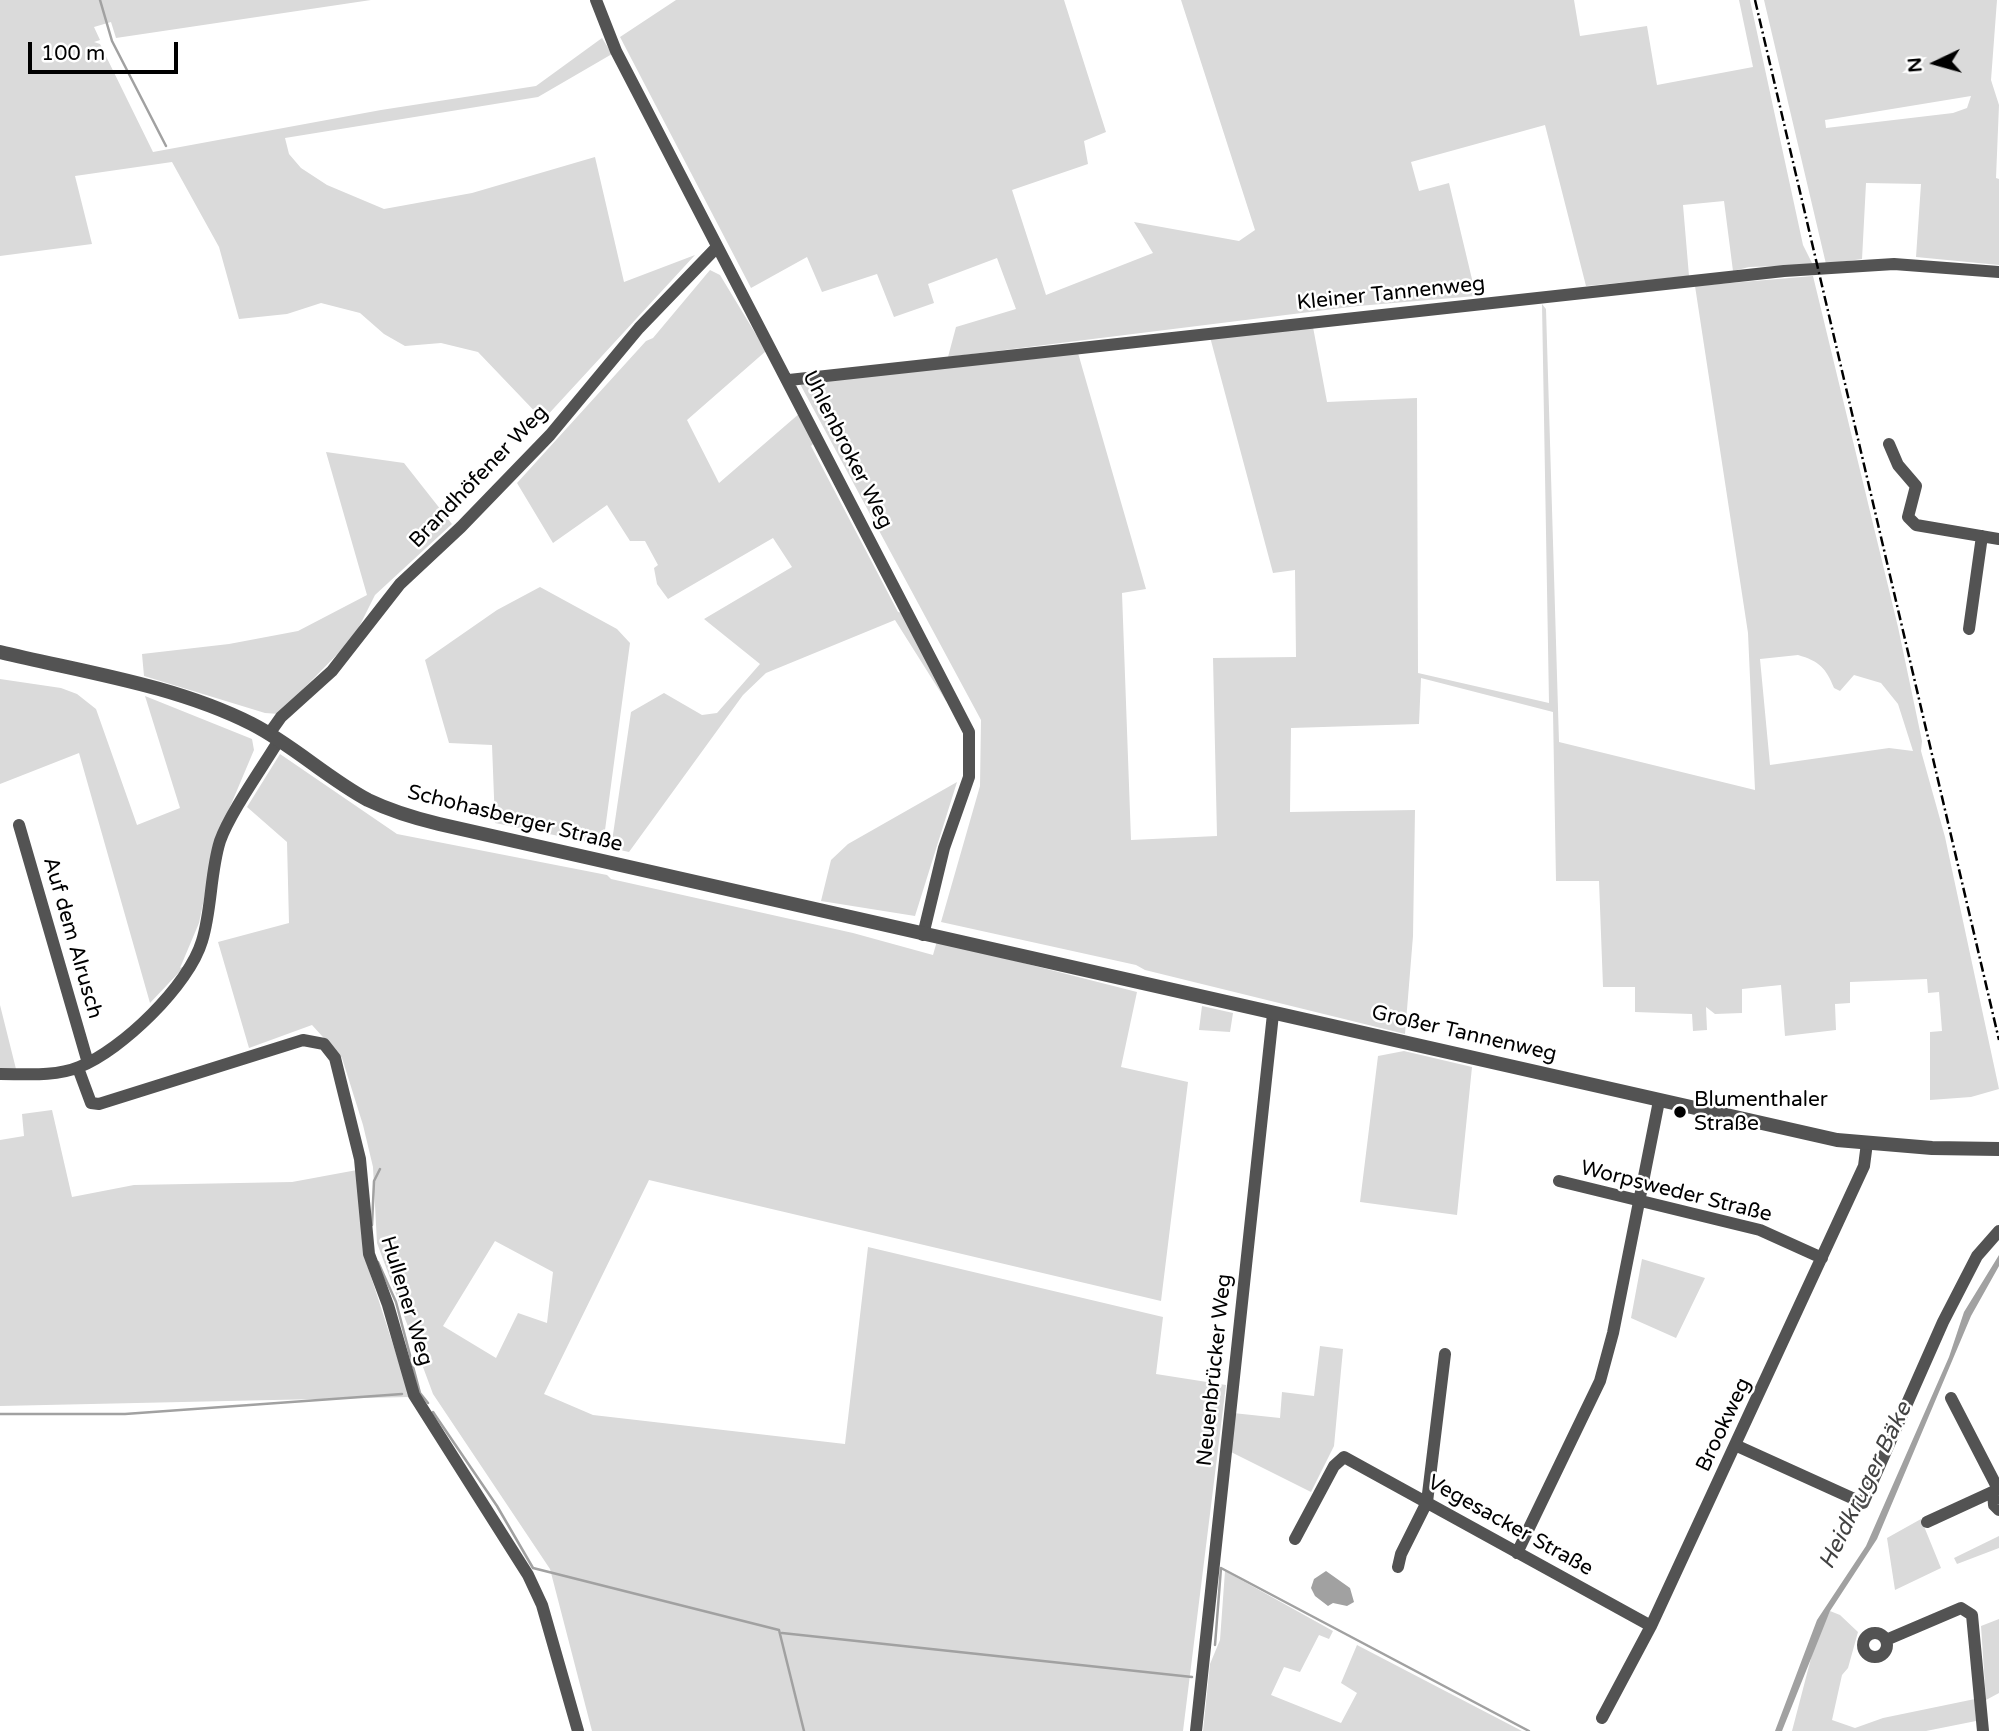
<!DOCTYPE html>
<html>
<head>
<meta charset="utf-8">
<style>
  body { margin:0 }
  #map { position:relative; width:1999px; height:1731px; overflow:hidden; background:#fff; font-family:"Varela Round",sans-serif }
  canvas { display:block }
  .north { position:absolute; left:1901px; top:28px; width:70px; height:70px; -webkit-text-stroke:5px #fff; paint-order:stroke; rotate:265deg; font-size:19px; font-weight:700; line-height:28px; text-align:center; color:#000 }
  .north::after { content:''; display:block; margin:auto; width:24px; height:32px; background:#000; clip-path:polygon(50% 0,100% 100%,50% 72%,0 100%) }
  .scale { position:absolute; left:28px; top:42px; width:150px; height:32px; box-sizing:border-box; border:4px solid #000; border-top:0; padding-left:9px; font-size:21px; line-height:24px; white-space:nowrap; color:#000; -webkit-text-stroke:5px #fff; paint-order:stroke }
</style>
</head>
<body>
<div id="map">
<canvas width="1999" height="1731"></canvas>
<div class="north">N</div>
<div class="scale">100 m</div>
</div>
<script>
const c = document.querySelector('canvas').getContext('2d');
c.lineJoin = 'round';
function fill(path, color) { c.fillStyle = color; c.fill(path, 'evenodd'); }
function trace(path, color, width, dash) { c.strokeStyle = color; c.lineWidth = width; c.lineCap = dash ? 'butt' : 'round'; c.setLineDash(dash || []); c.stroke(path); }
function write(font, color, halo, rows, align = 'center') {
  c.font = font + ' "Varela Round",sans-serif'; c.lineWidth = 5; c.setLineDash([]); c.textBaseline = 'middle'; c.strokeStyle = halo; c.fillStyle = color; for (const [text, x, y, turn = 0] of rows) {
    c.save(); c.translate(x, y); c.rotate((+turn || 0) * Math.PI / 180); c.textAlign = isNaN(turn) ? turn : align; if (halo) c.strokeText(text, 0, 0); c.fillText(text, 0, 0); c.restore();
  }
}
const green = new Path2D(`
  M0,0H371L116,38L111,22L94,27L100,40L94,42L100,44L153,152L381,110L536,86L602,38L612,54L538,97L285,138L289,154L301,168L327,185L384,209L472,193L595,157L624,282L695,255L543,420L478,352L441,343L405,346L384,334L360,313L321,303L287,314L239,319L219,247L172,162L75,176L92,244L0,256Z
  M676,0H1064L1106,132L1084,141L1088,164L1012,190L1046,295L1153,253L1134,222L1239,241L1255,230L1181,0H1574L1580,36L1647,26L1657,85L1753,67L1739,0H1750L1803,245L1813,265L1749,267L1733,271L1724,201L1683,205L1689,276L1586,286L1545,125L1411,162L1419,191L1449,183L1476,296L1358,306L948,357L956,327L1016,309L997,258L928,284L934,303L894,317L877,274L822,292L807,257L751,288L620,37Z
  M1764,0H1997L1991,80L1999,105L1996,178L1999,179V265L1916,257L1921,184L1866,183L1862,259L1826,264ZM1971,96L1967,108L1953,113L1826,128L1825,120Z
  M710,270L720,275L766,351L687,420L719,483L800,413L815,442L811,446L898,612L908,614L948,700L946,701L895,620L766,673L743,695L629,852L611,848L631,712L664,693L702,715L717,713L760,664L704,619L792,567L773,538L668,599L657,584L654,568L658,565L645,541H630L607,505L553,543L517,483L646,341L653,338Z
  M1813,276L1898,627L1922,741L1921,751L1945,837L1999,1089L1971,1097L1930,1100V1032L1942,1031L1939,992L1928,993L1927,979L1850,982V1003L1835,1004L1836,1030L1785,1036L1781,985L1742,989V1013L1715,1014L1706,1007L1707,1030L1693,1031L1692,1014L1635,1012V987H1603L1599,881H1556L1553,712L1421,678L1419,724L1291,728L1290,812L1415,810L1413,936L1405,1034L1145,970L1136,965L941,922L980,786L981,720L800,384L1078,353L1146,589L1122,593L1131,840L1217,836L1213,658L1296,657L1295,570L1273,573L1210,337L1313,327L1327,402L1417,398L1418,673L1549,703L1542,304L1546,309L1559,742L1755,790L1748,633L1695,286ZM1798,655C1819,661 1826,668 1834,688L1840,691L1854,675L1881,683L1898,704L1913,751L1889,748L1770,765L1760,659Z
  M326,452L404,463L452,524L375,595L354,637L279,714L265,713L144,676L142,654L229,644L298,631L367,595Z
  M540,587L617,629L630,643L603,845L495,823L492,745L449,743L425,660L497,610Z
  M0,679L61,688L77,694L96,709L137,825L180,808L145,696L252,739L254,750L216,840L199,923L180,968L185,966L150,1003L79,753L0,784Z
  M280,754L397,834L607,875L611,879L853,933L933,955L937,941L1137,992L1121,1067L1188,1082L1161,1301L649,1180L544,1394L593,1415L845,1444L868,1247L1163,1317L1156,1374L1226,1385L1183,1731H592L550,1569L433,1394L377,1243L373,1167L363,1125L342,1058L312,1025L249,1048L218,942L289,923L287,842L247,807ZM495,1241L553,1272L547,1323L518,1313L496,1358L443,1326Z
  M957,782L915,916L821,901L831,860L848,844Z
  M0,1005L16,1069H0Z
  M1202,1006L1233,1013L1230,1032L1199,1030Z
  M1404,1051L1472,1067L1457,1215L1360,1202L1378,1056Z
  M52,1110L72,1197L134,1185L292,1182L357,1170L363,1252L410,1397L0,1406V1140L24,1136L22,1114Z
  M1642,1259L1705,1278L1676,1338L1631,1318Z
  M1320,1346L1343,1349L1334,1446L1311,1492L1229,1451L1233,1413L1280,1418L1282,1392L1314,1396Z
  M1921,1519L1941,1568L1895,1590L1887,1538Z
  M1999,1536V1548L1957,1564L1954,1558Z
  M1225,1571L1333,1631L1329,1639L1319,1635L1300,1672L1284,1667L1271,1695L1341,1723L1357,1693L1341,1683L1357,1645L1522,1731H1203L1210,1664L1220,1640Z
  M1830,1611L1840,1615L1858,1632L1848,1668L1842,1675L1832,1720L1855,1728L1883,1718L1975,1699L1976,1721L1926,1731H1792L1815,1643Z
  M1999,1619V1693L1986,1700L1981,1626Z`);
const water = new Path2D(`
  M1999,1255V1266L1971,1316L1877,1539L1830,1611L1782,1731H1775L1817,1620L1866,1546L1949,1357L1964,1312Z
  M1326,1571L1350,1588L1354,1602L1347,1606L1333,1603L1328,1606L1315,1596L1311,1588L1314,1579Z`);
const stream = new Path2D(`
  M100,0L112,41L166,146
  M372,1225L374,1181L380,1169
  M378,1262L396,1302L420,1393L428,1403
  M433,1412L497,1506L533,1568L779,1630L804,1731
  M0,1414H125L402,1394
  M782,1633L1192,1677
  M1215,1645L1221,1568L1529,1731`);
const minor = new Path2D(`
  M596,0L616,51L969,732V777L944,848L923,935
  M789,380L1784,271L1894,264L1999,272
  M1889,444L1898,465L1916,486L1908,517L1916,525L1999,539
  M1969,629L1982,536
  M269,734L281,717L332,671L400,584L461,527L550,435L639,328L717,247
  M19,825L88,1063
  M78,1068L91,1103L99,1104L303,1040L324,1044L335,1058L360,1159L369,1254L388,1305L414,1395L528,1575L542,1605L578,1731
  M0,1074C25,1074 55,1077 79,1067C122,1050 189,985 202,941C212,909 210,873 220,841C230,813 262,768 279,740
  M1559,1181L1760,1230L1822,1258
  M1951,1398L1998,1489
  M1735,1445L1863,1503L1943,1322L1977,1256L1999,1231
  M1993,1492L1994,1505L1999,1510
  M1927,1522L1999,1489
  M1295,1539L1334,1466L1344,1457L1651,1626
  M1517,1553L1600,1381L1613,1333L1659,1101
  M1398,1567L1401,1554L1427,1502L1445,1354
  M1863 1645a12 12 0 1 1 24 0a12 12 0 1 1-24 0Z
  M1886,1640L1961,1608L1972,1615L1983,1731
  M1602,1718L1651,1626L1864,1166L1867,1143
  M1196,1731L1273,1014`);
const tertiary = new Path2D(`
  M0,652C83,672 175,685 252,724C293,745 327,778 368,800C391,811 414,818 439,824L1837,1140L1932,1148L1999,1149`);
const rail = new Path2D(`
  M1755,0L1999,1040`);
const markers = [
  [1680,1112,7,"#000"]
];
const streetNames = [
  ["Kleiner Tannenweg",1391,294,-6],
  ["Uhlenbroker Weg",847,450,63],
  ["Brandhöfener Weg",479,477,-46],
  ["Schohasberger Straße",515,819,14],
  ["Auf dem Alrusch",72,938,74],
  ["Großer Tannenweg",1464,1034,13],
  ["Worpsweder Straße",1676,1192,14],
  ["Hullener Weg",406,1301,73],
  ["Neuenbrücker Weg",1215,1370,-84],
  ["Brookweg",1724,1425,-65],
  ["Vegesacker Straße",1510,1526,29]
];
const poiNames = [
  ["Blumenthaler",1694,1100],
  ["Straße",1694,1124]
];
const waterNames = [
  ["Heidkruger Bäke",1866,1486,-64]
];
fill(green, '#dadada');
fill(water, '#a1a1a1');
trace(stream, '#a1a1a1', 2.5);
trace(minor, '#535353', 12);
trace(tertiary, '#535353', 14);
trace(rail, '#000', 2.5, [10, 3.5, 2, 3.5]);
for (const [x, y, r, color] of markers) { const dot = new Path2D(); dot.arc(x, y, r, 0, 2 * Math.PI); c.fillStyle = color; c.fill(dot); trace(dot, '#fff', 2.5); }
write('21px', '#000', '#fff', streetNames);
write('21px', '#000', '#fff', poiNames, 'left');
write('italic 23px', '#424242', '#fff', waterNames);
</script>
</body>
</html>
